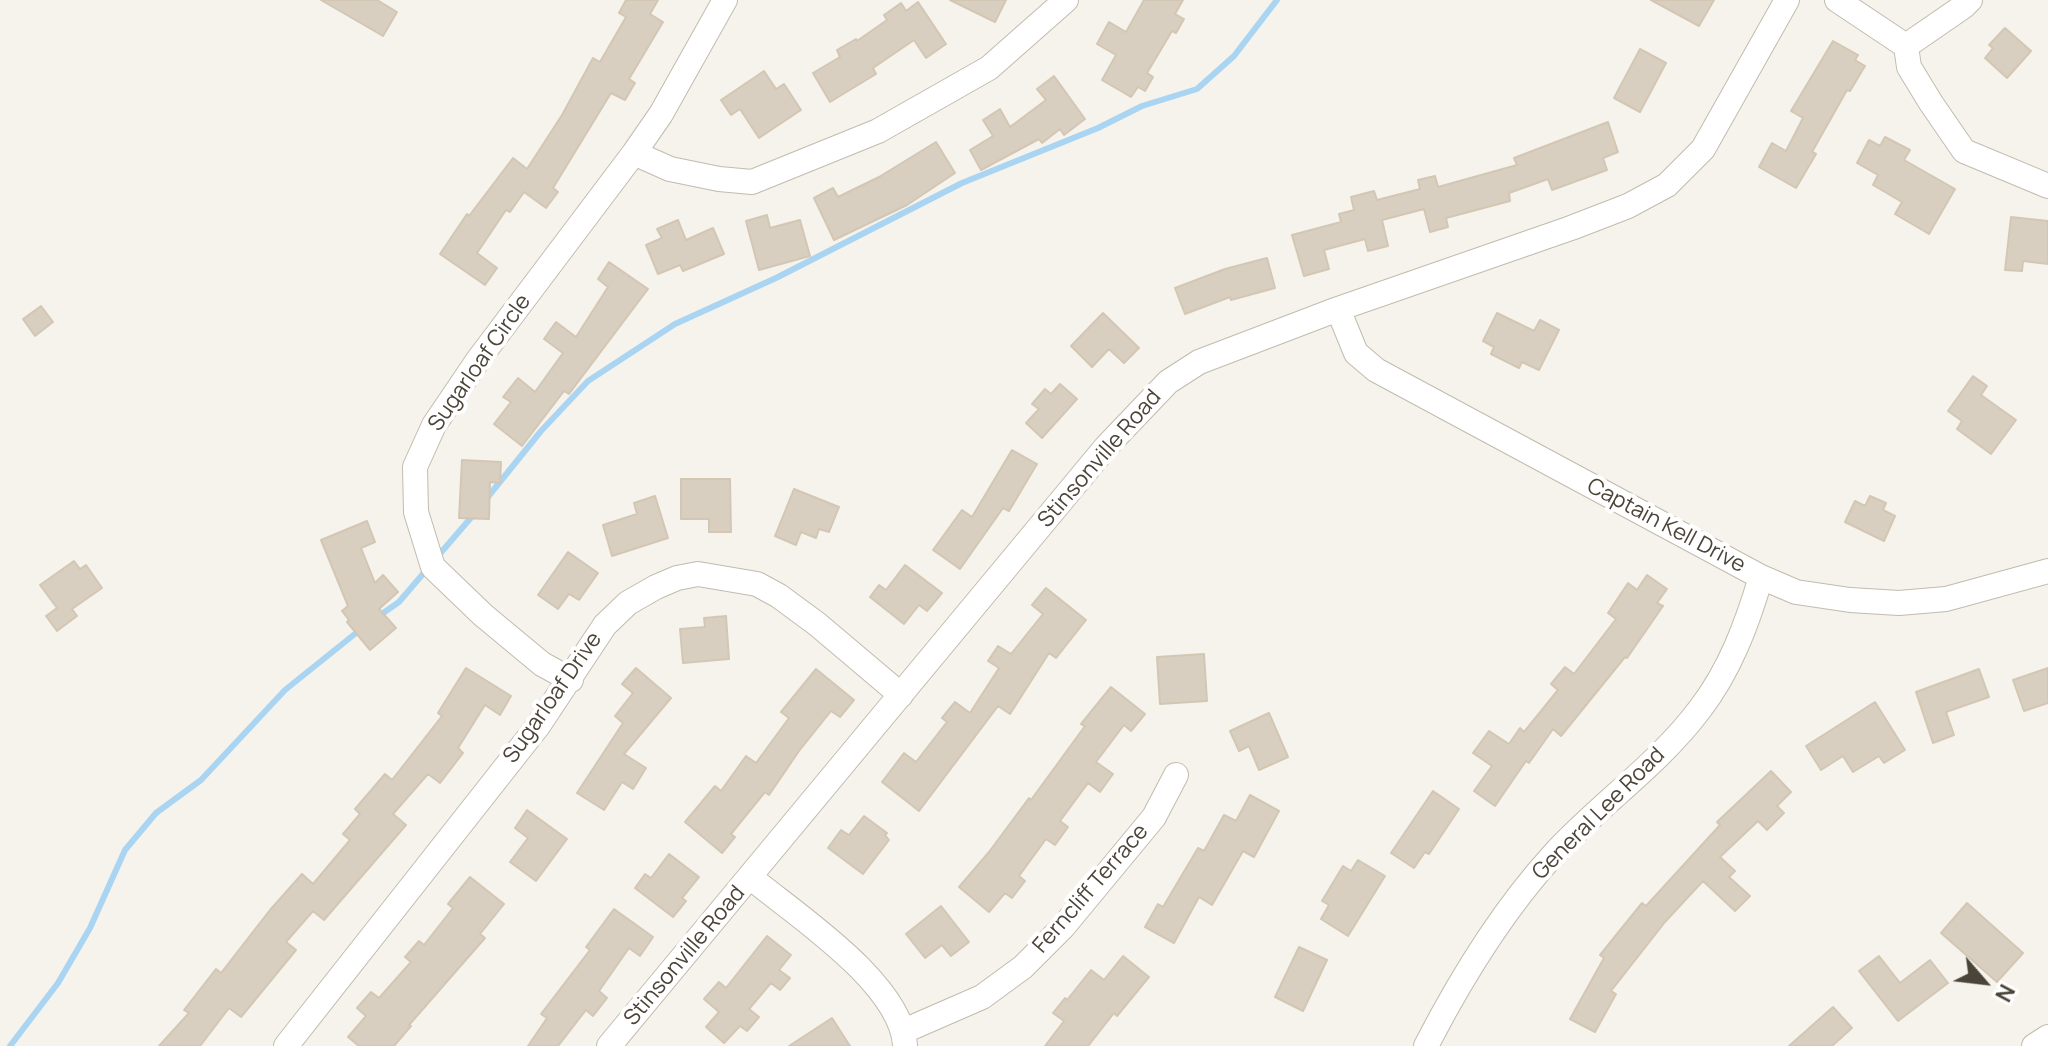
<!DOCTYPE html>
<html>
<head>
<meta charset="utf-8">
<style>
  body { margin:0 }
  #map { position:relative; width:2048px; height:1046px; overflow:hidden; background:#f6f3ec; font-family:Manrope,sans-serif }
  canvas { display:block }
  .north { position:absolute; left:1944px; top:942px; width:80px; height:80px; -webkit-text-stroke:6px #fff; paint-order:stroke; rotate:118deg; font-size:22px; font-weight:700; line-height:32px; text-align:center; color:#4b4439 }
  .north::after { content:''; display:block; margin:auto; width:28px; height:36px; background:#4b4439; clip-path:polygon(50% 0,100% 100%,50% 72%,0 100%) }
</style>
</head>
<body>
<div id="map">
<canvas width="2048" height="1046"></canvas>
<div class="north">N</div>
</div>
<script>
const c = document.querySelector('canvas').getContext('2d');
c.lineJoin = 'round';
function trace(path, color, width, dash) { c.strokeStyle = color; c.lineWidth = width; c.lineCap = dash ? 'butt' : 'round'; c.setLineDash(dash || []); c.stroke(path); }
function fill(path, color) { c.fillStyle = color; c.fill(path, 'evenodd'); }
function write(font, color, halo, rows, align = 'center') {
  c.font = font + ' Manrope,sans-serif'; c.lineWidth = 8; c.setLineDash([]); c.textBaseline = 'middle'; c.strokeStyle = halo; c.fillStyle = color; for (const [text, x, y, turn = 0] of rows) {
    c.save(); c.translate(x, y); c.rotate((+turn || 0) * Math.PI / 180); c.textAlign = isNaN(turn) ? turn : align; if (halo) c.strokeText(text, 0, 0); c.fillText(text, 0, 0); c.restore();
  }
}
const stream = new Path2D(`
  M487,498L541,431L588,381L675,324L776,278L962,183L1098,128L1142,106L1197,89L1234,56L1277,0
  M438,556L475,513
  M376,618L399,602L428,568
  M10,1046L58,983L90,928L125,850L156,813L201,780L285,690L361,629`);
const building = new Path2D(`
  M321,0H377L397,12L383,36Z
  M626,0H658L650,14L663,22L629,79L635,83L625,100L611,93L553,188L558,192L546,208L524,192L510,212L506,210L477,253L497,268L485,285L440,254L467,214L469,216L513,158L527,169L562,115L593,58L600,62L626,17L619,13Z
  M950,0H1006L995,22Z
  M1144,0H1183L1175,14L1184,19L1176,33L1172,31L1147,73L1153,77L1145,91L1138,87L1131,97L1102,80L1116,55L1097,44L1109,22L1126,32Z
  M1651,0H1714L1699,26Z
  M918,2L946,44L926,58L914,40L873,68L876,74L830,102L813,73L840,57L837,50L856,39L857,41L887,20L884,15L901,3L906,11Z
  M2005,28L2031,51L2007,78L1985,58L1993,48L1989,45Z
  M1833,41L1858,55L1855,60L1865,66L1850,91L1847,90L1812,152L1816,154L1796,188L1759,167L1772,143L1786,151L1803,118L1791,111Z
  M1640,49L1666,63L1640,112L1614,98Z
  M764,71L776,89L784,84L801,110L759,138L740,109L731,115L721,100Z
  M1054,76L1085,119L1064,135L1060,129L1042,143L1039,139L981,170L970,150L993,136L983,120L1000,109L1010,127L1046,100L1037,89Z
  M1608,122L1618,152L1603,158L1607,170L1552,190L1548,179L1509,193L1510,201L1446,218L1448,227L1430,232L1424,209L1382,220L1388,246L1368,251L1365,239L1324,250L1329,269L1304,276L1292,235L1341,222L1339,214L1354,210L1351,197L1374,191L1377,200L1420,189L1418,180L1435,176L1438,187L1517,165L1514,158Z
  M1885,137L1910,150L1904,160L1955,189L1929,234L1895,214L1902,202L1873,185L1878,175L1857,163L1869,140L1880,146Z
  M936,142L955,173L907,205L834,240L814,198L833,188L838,197L879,177Z
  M767,215L770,228L800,220L810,256L759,270L746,221Z
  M2011,217L2048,221V264L2023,261L2022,271L2005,270Z
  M678,220L686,240L713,228L724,254L683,271L680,265L658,274L646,245L662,238L657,229Z
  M1267,258L1275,288L1231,300L1230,297L1185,314L1175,288L1225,269Z
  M609,262L648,289L569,394L564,391L522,446L494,424L511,402L503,397L518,378L535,392L563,353L544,339L556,322L576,337L608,287L598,279Z
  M41,306L53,322L35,336L23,319Z
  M1103,313L1139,348L1124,363L1109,349L1092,367L1071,346Z
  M1497,313L1534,331L1540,320L1559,330L1539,370L1522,362L1519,368L1491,354L1494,347L1483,341Z
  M1973,376L1987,386L1981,395L2016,420L1991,454L1957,429L1962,421L1948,411Z
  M1060,384L1077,399L1042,438L1026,423L1039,409L1032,404L1045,389L1051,394Z
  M1012,450L1037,464L1009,511L1003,508L960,569L933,550L962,510L972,517Z
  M462,460L501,462L500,483L490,482L489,519L459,518Z
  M681,479H730L731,532H709V519H681Z
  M794,489L839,507L829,532L819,529L816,538L801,532L796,545L775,536Z
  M655,496L668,538L612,556L603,525L637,514L634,503Z
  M1870,496L1886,503L1883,510L1895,516L1884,541L1845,522L1855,501L1865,506Z
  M367,521L375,542L361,548L375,583L383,575L398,592L379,609L396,628L370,650L347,622L349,620L342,611L348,606L321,540Z
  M568,552L598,573L579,600L569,594L558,609L538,595Z
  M74,561L80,569L86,565L102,588L72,609L77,616L57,631L46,616L57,608L40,585Z
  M905,565L942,593L927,611L919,605L904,624L870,597L879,585L886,590Z
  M1647,575L1667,589L1657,603L1663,606L1627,658L1625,657L1561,736L1553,729L1529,763L1526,761L1495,806L1474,791L1492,766L1473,753L1489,731L1509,744L1520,728L1524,732L1558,690L1551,684L1565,667L1574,674L1616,619L1608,613L1628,583L1637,590Z
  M1046,588L1086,620L1056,658L1049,653L1010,714L998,706L919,811L882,782L904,753L916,762L947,722L942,718L955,702L970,713L999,668L988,661L998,646L1011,654L1043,614L1032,605Z
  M726,616L729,659L683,663L680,629L705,627L704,618Z
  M1204,654L1207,701L1160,704L1157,657Z
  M466,668L511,696L500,715L485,705L458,748L463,753L440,783L428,774L393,814L406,825L324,920L313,911L286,942L296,950L241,1017L229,1008L200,1046H159L189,1013L184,1010L216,969L221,973L270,910L302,874L313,884L350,840L343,834L360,814L355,809L385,774L392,780L442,716L438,713Z
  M636,668L671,698L624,754L646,768L633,789L622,782L604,810L577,793L623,723L615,716L633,693L622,684Z
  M2048,668V703L2024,711L2013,680Z
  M816,669L854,700L840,717L831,711L799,751L769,795L765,792L731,834L735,837L722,853L685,822L715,786L721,791L746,756L756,763L789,718L781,712Z
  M1979,669L1989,697L1946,712L1954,735L1933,743L1916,692Z
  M1111,687L1145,714L1131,731L1124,725L1096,762L1113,774L1100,792L1088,783L1060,821L1068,827L1055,845L1046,839L1019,876L1025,881L1012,898L1005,893L989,912L959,887L989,852L1029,798L1031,800L1085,726L1081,724Z
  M1875,702L1905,750L1884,763L1879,756L1853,772L1843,756L1821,770L1806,746Z
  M1269,713L1288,757L1259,770L1249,746L1239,751L1230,731Z
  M1771,771L1791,792L1777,806L1784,813L1767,830L1758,821L1720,857L1735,871L1729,877L1750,896L1735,911L1703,881L1665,922L1611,991L1616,994L1595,1032L1570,1019L1604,958L1600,955L1642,903L1646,906L1720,825L1717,822Z
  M1433,791L1459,809L1429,854L1425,852L1414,868L1391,853Z
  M1250,795L1279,811L1254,857L1243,851L1212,905L1199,897L1174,943L1145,927L1158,904L1163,907L1198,848L1204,851L1224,815L1236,821Z
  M527,810L567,839L536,881L510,862L528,838L515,828Z
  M864,816L887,833L885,835L889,840L863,874L828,848L841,830L849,835Z
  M669,854L699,877L682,898L686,901L673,917L635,888L645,874L651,878Z
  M1358,860L1385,876L1348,936L1321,919L1329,905L1322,901L1343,866L1351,871Z
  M470,877L504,904L480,934L485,938L409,1025L411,1026L394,1046H359L348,1037L366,1016L357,1008L371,992L379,998L411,962L405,957L419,941L424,945L453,908L448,904Z
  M1967,903L2023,953L1997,982L1941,933Z
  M941,906L969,942L951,956L942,945L925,958L906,934Z
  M614,909L653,937L640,956L629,948L599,991L607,998L593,1016L586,1010L558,1046H528L547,1018L541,1014L590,950L586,947Z
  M767,936L791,955L779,970L790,978L780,990L771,983L749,1009L759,1017L747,1031L740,1026L724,1043L706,1027L719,1012L704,999L719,982L726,988Z
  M1299,947L1327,960L1303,1011L1275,997Z
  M1123,956L1149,977L1117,1016L1114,1013L1088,1046H1045L1064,1021L1053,1013L1065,998L1067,1000L1091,970L1104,980Z
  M1879,956L1900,983L1930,960L1948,983L1898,1021L1859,971Z
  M1833,1007L1852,1028L1832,1046H1789Z
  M832,1018L850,1046H789Z`);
const minor = new Path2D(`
  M725,0L661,114L634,153L670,169L719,179L752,182L878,131L989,68L1066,0
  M1837,0L1906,46L1909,67L1931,103L1964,151L2048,186
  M1906,46L1964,6L1970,0
  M1338,309L1356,353L1376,370L1761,577L1796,592L1850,600L1899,603L1946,599L2048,571
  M571,680L542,664L483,615L433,567L416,512L415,467L434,425L478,360L634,153
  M750,877C796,915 901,983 905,1045
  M904,1031L982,997L1023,967L1063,927L1154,817L1176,775
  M286,1046L538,726L605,625L628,603L656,587L677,578L698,574L757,584L779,596L817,624L901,695
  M609,1046L1106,447L1168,382L1199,362L1338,309L1571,228L1628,206L1667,185L1703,149L1787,0
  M1426,1046C1461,978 1502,911 1554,854C1600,804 1659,764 1700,709C1730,670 1747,624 1761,577
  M2034,1046L2048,1037`);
const streetNames = [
  ["Sugarloaf Circle",480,363,-55],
  ["Stinsonville Road",1100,459,-49],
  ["Captain Kell Drive",1666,526,28],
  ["Sugarloaf Drive",553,698,-55],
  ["General Lee Road",1599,814,-45],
  ["Ferncliff Terrace",1091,889,-49],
  ["Stinsonville Road",685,956,-50]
];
trace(stream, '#a9d4f2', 6);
fill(building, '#d8cfc1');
trace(building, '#d3c7b4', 2);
trace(minor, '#c2bbae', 26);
trace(minor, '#fff', 24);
write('22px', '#4b4439', '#fff', streetNames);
</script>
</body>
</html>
